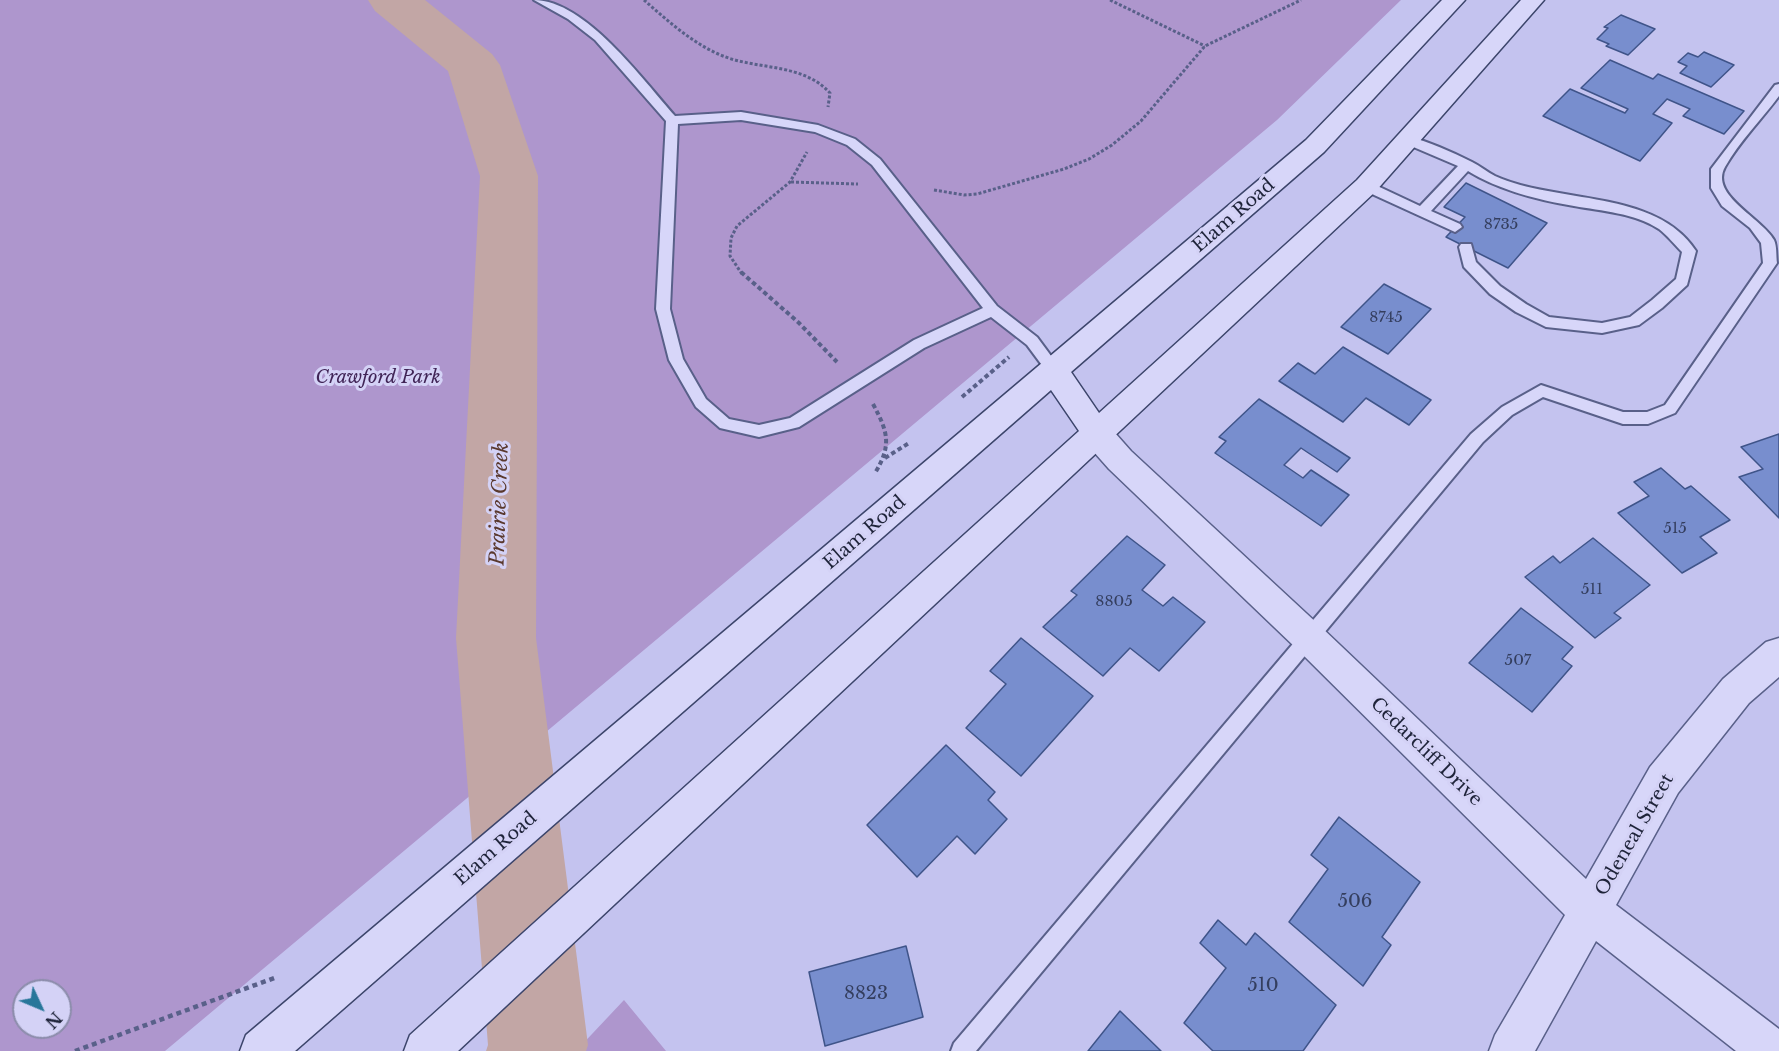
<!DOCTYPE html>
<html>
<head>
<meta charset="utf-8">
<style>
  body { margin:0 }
  #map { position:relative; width:1779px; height:1051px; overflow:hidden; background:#c4c3ef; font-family:"Libre Baskerville",serif }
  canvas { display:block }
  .north { position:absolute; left:12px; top:979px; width:60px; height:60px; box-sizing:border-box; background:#d4d2f6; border:2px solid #8b8caa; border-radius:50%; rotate:134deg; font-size:16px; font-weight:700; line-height:24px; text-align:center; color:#1e2339 }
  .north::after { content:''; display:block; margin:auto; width:21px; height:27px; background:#28769a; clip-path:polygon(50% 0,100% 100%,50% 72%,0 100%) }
</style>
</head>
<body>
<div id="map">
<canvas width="1779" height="1051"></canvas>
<div class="north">N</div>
</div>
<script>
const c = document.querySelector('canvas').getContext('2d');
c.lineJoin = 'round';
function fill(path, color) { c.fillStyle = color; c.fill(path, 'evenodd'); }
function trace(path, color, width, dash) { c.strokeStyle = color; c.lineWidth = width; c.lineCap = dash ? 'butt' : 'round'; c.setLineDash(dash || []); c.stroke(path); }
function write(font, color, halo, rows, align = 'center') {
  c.font = font + ' "Libre Baskerville",serif'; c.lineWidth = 6; c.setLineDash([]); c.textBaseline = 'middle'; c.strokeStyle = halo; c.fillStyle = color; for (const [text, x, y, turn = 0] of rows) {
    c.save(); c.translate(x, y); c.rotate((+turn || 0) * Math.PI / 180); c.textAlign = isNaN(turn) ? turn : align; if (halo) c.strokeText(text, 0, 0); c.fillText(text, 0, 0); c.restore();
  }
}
const green = new Path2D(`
  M0,0H1401L1277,120L165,1051H0ZM24,991H60V1027H24Z
  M624,1000L666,1051H576Z`);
const river = new Path2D(`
  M368,0H425L492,54L500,65L538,176L536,638L588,1045L586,1051H486L488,1045L456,638L480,176L448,71L375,11Z`);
const building = new Path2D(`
  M1621,15L1655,29L1628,55L1606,46L1609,44L1597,39L1608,28L1604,27Z
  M1704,52L1734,65L1711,87L1680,73L1687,66L1678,62L1688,53L1698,57Z
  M1610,60L1653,79L1658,74L1744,111L1724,134L1683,116L1690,109L1667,99L1653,114L1672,123L1640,161L1543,116L1570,89L1625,113L1628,109L1581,88Z
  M1466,183L1547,223L1508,268L1446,237L1465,217L1444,207Z
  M1384,284L1431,309L1388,354L1341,327Z
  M1343,347L1431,400L1409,425L1366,398L1343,422L1279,381L1298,363L1315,374Z
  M1259,399L1350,458L1337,472L1301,448L1284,465L1303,478L1311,470L1349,495L1321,526L1215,453L1226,441L1219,437Z
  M1779,434V518L1739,477L1763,469L1741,447Z
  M1661,468L1685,489L1691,486L1730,520L1700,537L1717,553L1682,573L1618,513L1649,496L1634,482Z
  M1127,536L1165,565L1142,590L1163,606L1173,597L1205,622L1159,671L1130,648L1103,676L1043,627L1077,595L1071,591Z
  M1593,538L1650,585L1614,613L1621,618L1595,638L1525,577L1553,556L1560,563Z
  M1521,608L1573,647L1562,659L1572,666L1532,712L1469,663Z
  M1021,638L1093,696L1021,776L966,728L1006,684L990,671Z
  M946,745L995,792L988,800L1007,819L975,854L957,836L917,877L867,825Z
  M1339,817L1420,882L1382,937L1391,945L1363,986L1289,922L1328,869L1311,855Z
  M1218,920L1246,945L1255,933L1336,1005L1303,1051H1213L1184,1023L1226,968L1200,943Z
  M906,946L923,1017L825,1046L809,972Z
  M1120,1011L1161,1051H1088Z`);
const pathFar2 = new Path2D(`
  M644,0C668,21 693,44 723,56C758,70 803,63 830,93L828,107
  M1110,0L1205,46
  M791,182L858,184
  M934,190L964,195L977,194L1064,169L1089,159L1112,145L1141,121L1205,46L1301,0
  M742,274L730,256L731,238L737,226L790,182L807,152`);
const pathFar1 = new Path2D(`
  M741,272L799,323L837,362
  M962,397L1009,357
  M873,404C888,432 892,445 875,473
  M885,458L909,443`);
const path = new Path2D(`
  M75,1051L277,977`);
const lane = new Path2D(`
  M534,0C585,0 643,80 675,116L741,112L818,125L855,139L880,159L997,306L1037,337L1060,368L1062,372L1060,376H1050L1027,345L991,317L924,348L799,427L759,437L720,428L696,407L669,360L656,309L666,121L595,40L568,19ZM741,120L815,132L847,145L872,165L983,308L914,340L790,418L759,425L729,419L706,399L683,359L670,309L678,124Z
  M1779,84V96C1762,119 1739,142 1725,167C1709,195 1762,218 1774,240C1777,246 1776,256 1777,263L1675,413L1648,424H1623L1543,397L1512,415L1483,442L976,1051H951L954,1043L1471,434L1502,407L1541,385L1623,412H1647L1665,405L1763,263L1761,243L1750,228L1722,206L1711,188V169L1775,85Z
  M1408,136C1429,142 1452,152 1472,162C1480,166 1487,172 1495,176C1556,204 1656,189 1696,251L1687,285L1662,308L1639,325L1602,333L1546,327L1516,312L1490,294L1464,267L1459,247L1461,244H1471L1476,262L1500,286L1526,304L1549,317L1602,323L1630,317L1652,300L1676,279L1682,252C1675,245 1667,235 1659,229C1634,213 1602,211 1574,206C1538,200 1499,190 1468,171L1431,211L1460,224L1462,227L1455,232L1361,189L1360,186L1361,183H1371L1420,206L1458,166L1404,143L1402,140L1404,137Z`);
const street = new Path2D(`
  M1097,422L1108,425L1131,451L1320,626L1586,879L1650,767L1723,679L1766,642L1779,638V677L1749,703L1678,793L1616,905L1779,1029V1051H1736L1596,941L1535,1051H1489L1495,1035L1565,915L1296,648L1109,469L1086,443L1081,434L1086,425Z`);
const secondary = new Path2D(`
  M1442,0H1465L1324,152L1071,372L1099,413L1357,180L1521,0H1544L1375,192L458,1051H404L410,1035L1079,431L1051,390L295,1051H240L246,1035L1306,140Z`);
const numberNames = [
  ["8735",1501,225],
  ["8745",1386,318],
  ["515",1675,529],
  ["511",1592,590],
  ["8805",1114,602],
  ["507",1518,661]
];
const streetNames = [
  ["Elam Road",1234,216,-41],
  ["Elam Road",865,533,-41],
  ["Cedarcliff Drive",1426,752,44],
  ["Odeneal Street",1635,835,-60],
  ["Elam Road",496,849,-41]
];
const parkNames = [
  ["Crawford Park",378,378]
];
const nearNumbernames = [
  ["506",1355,902],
  ["510",1263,986],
  ["8823",866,994]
];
const waterNames = [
  ["Prairie Creek",500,504,-88]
];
fill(green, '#ae96cd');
fill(river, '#c2a6a5');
fill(building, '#788ece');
trace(building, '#3f5489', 1.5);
trace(lane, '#596089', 4);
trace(street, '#596089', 3);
trace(secondary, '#3c456b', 3);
trace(pathFar2, '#596089', 3, [3, 2]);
trace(pathFar1, '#596089', 4, [4.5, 3]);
trace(path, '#596089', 4.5, [5, 4]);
fill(lane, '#d7d6f9');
fill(street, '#d7d6f9');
fill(secondary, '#d7d6f9');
write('15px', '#343e5e', null, numberNames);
write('18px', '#1e2339', '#d4d2f6', streetNames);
write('italic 18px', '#402456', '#d4d2f6', parkNames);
write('18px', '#343e5e', null, nearNumbernames);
write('italic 20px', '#59382d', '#d4d2f6', waterNames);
</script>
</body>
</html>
